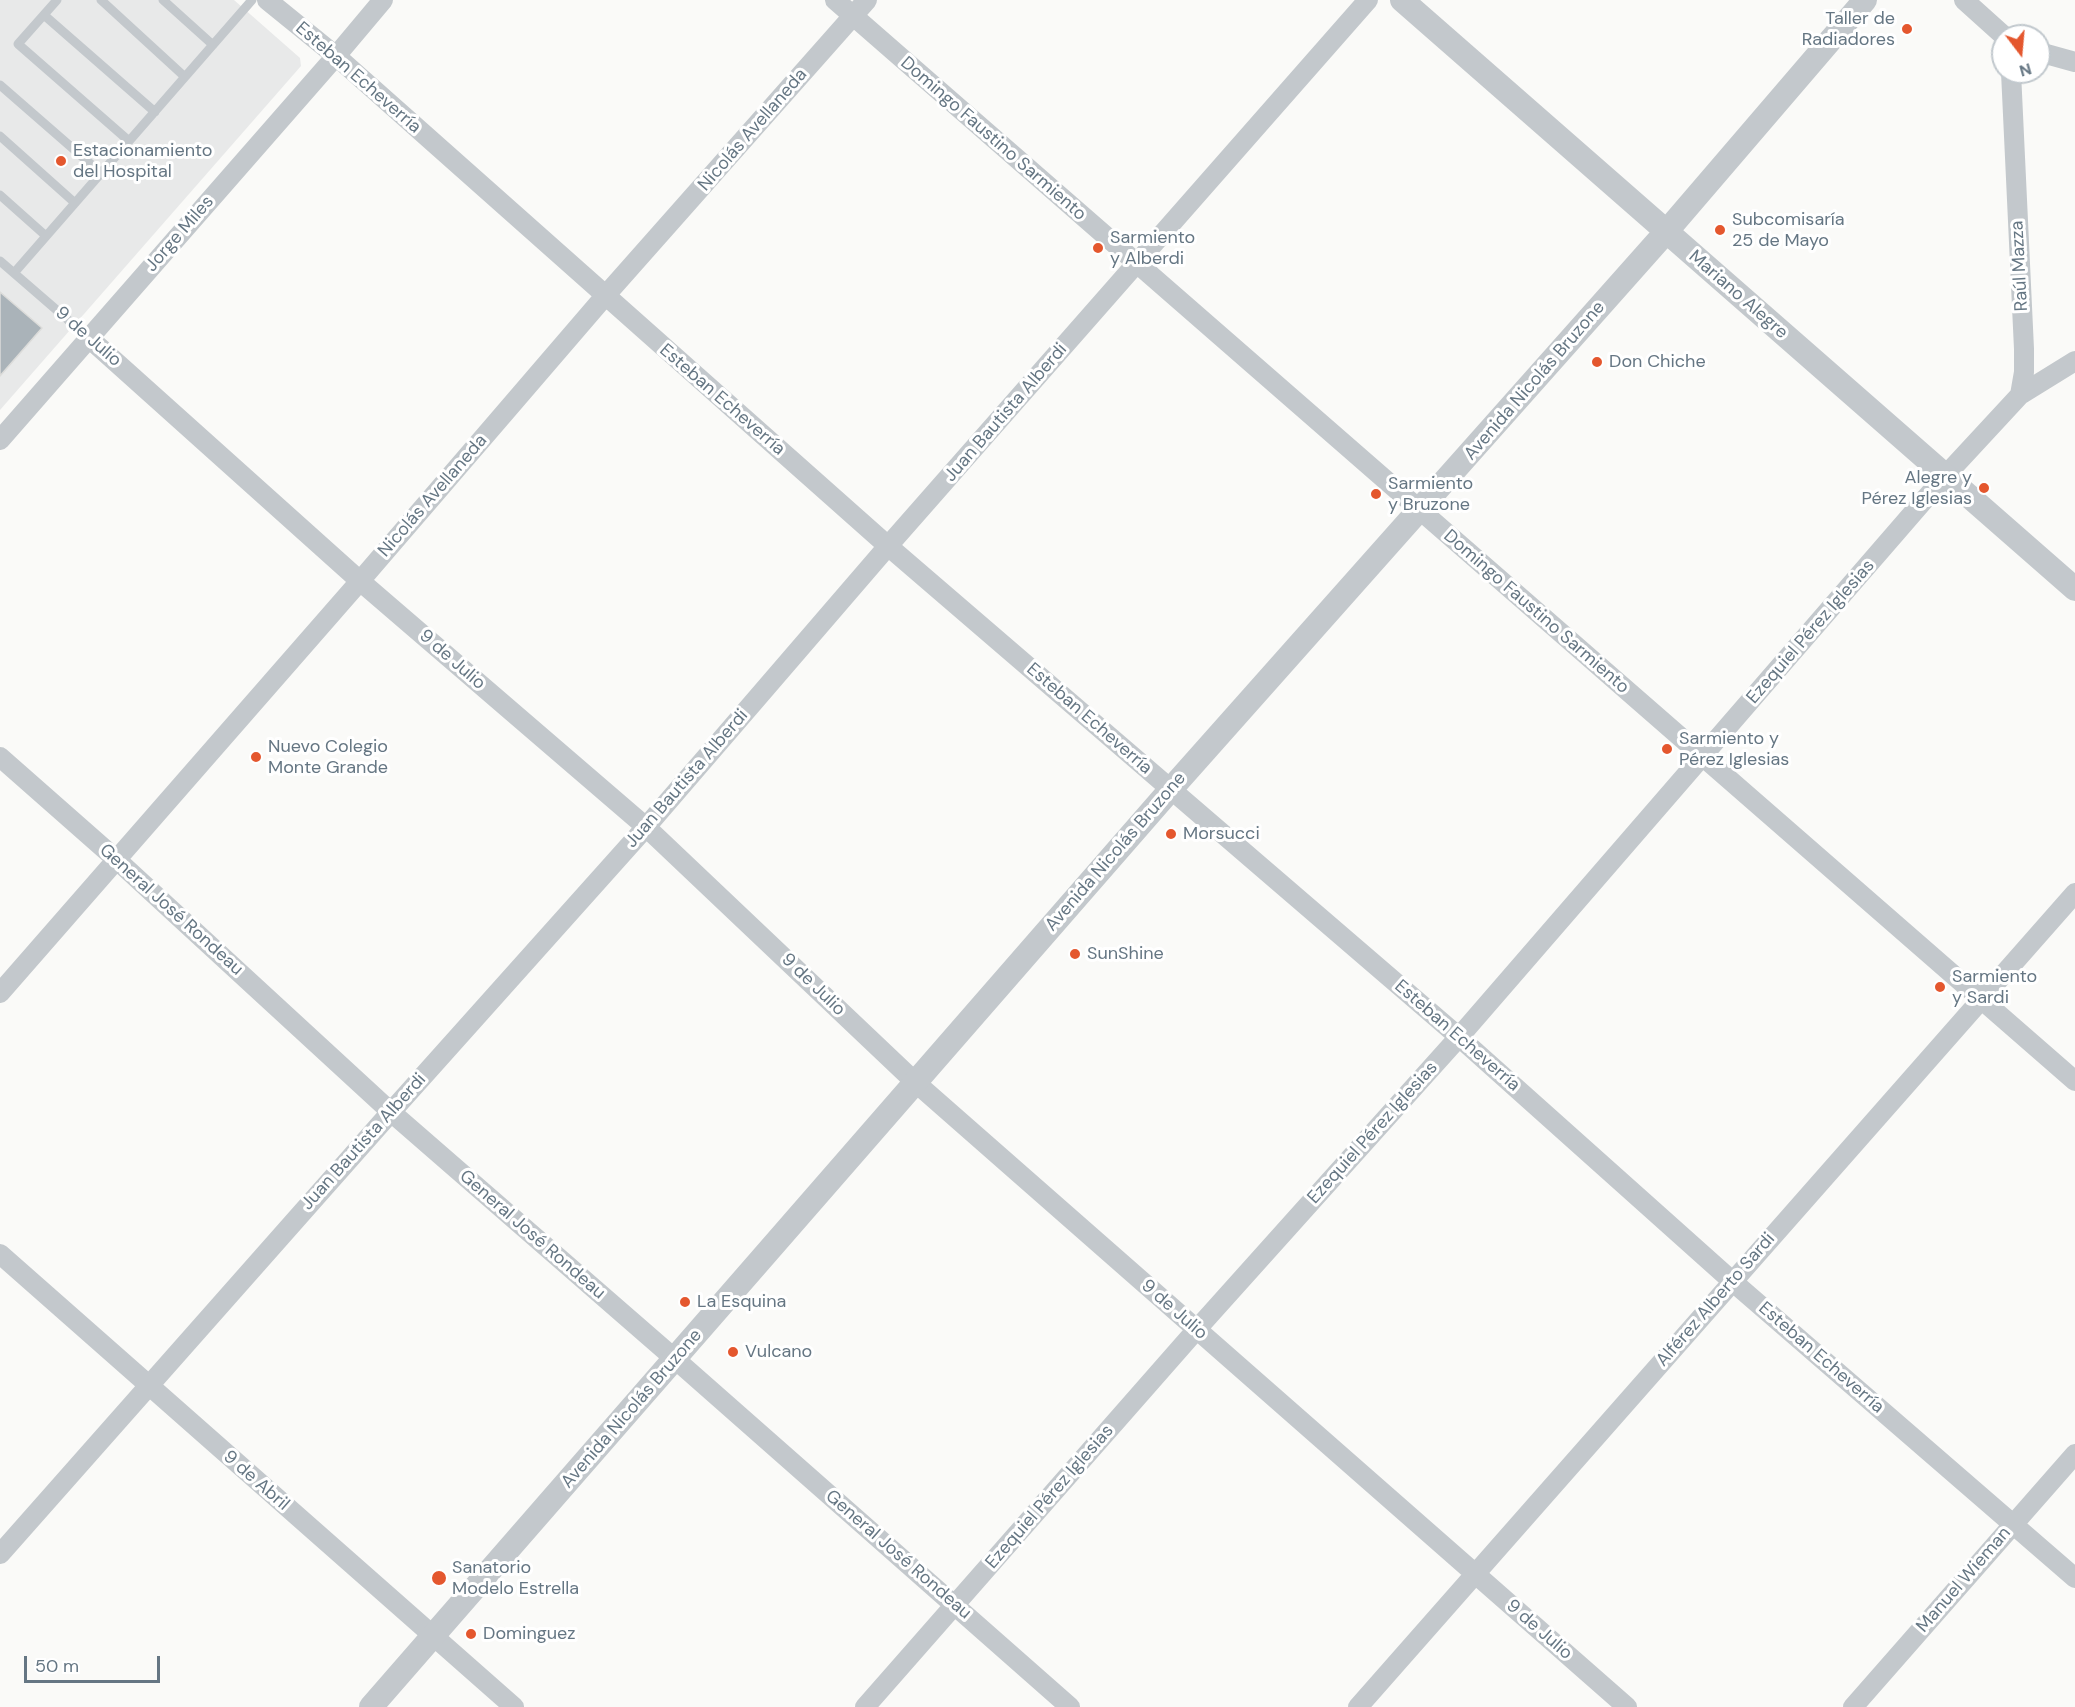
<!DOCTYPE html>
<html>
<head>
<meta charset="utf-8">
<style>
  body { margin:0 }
  #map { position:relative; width:2075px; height:1707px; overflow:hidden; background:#fafaf8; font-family:"DM Sans",sans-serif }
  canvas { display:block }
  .north { position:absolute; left:1991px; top:24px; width:60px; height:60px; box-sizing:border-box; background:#fff; border:2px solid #c1c8cd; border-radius:50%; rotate:164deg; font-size:16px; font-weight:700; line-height:24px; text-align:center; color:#657683 }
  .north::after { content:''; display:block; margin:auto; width:21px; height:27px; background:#e4572e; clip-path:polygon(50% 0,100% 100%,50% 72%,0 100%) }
  .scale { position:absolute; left:24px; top:1656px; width:136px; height:27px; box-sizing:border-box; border:3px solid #657683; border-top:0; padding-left:8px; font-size:18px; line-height:21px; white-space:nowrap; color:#657683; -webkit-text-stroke:4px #fff; paint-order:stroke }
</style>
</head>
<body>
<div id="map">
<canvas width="2075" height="1707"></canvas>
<div class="north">N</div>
<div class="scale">50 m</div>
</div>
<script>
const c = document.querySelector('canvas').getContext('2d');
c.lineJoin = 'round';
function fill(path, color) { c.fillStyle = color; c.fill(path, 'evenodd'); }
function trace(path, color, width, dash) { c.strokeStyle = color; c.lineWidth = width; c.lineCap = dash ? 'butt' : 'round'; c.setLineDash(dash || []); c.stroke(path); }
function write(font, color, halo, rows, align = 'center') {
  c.font = font + ' "DM Sans",sans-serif'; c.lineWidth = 6; c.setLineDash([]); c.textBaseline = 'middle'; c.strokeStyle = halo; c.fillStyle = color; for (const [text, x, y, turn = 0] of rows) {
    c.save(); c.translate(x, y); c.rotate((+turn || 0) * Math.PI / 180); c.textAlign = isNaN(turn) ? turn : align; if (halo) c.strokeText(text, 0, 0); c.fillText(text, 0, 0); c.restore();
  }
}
const built = new Path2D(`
  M0,0H234L300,58L301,66L0,410Z`);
const building = new Path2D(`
  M0,292L42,328L0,376Z`);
const service = new Path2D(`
  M57,0L18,44L129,141
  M101,0L185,77
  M163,0L213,45
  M44,15L155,112
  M0,85L101,173
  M0,136L75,203
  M0,195L46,236
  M0,261L89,338
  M14,273L252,0`);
const minor = new Path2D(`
  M267,0L336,56L888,546L1459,1037L1732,1281L2075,1578
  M835,0L2075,1081
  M1964,0L2004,36
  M2039,52L2075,62
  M2011,72L2024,349V372L2020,395
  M89,338L360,581L646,827L915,1082L1627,1707
  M0,440L336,56L383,0
  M0,757L117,860L391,1112L675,1359L1070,1707
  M0,993L360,581L605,296L867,0
  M0,1254L514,1707
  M0,1554L391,1112L646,827L888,546L1368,0
  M865,1707L1197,1329L1459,1037L1945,476L2020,395L2075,361
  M1358,1707L2075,893
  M1853,1707L2075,1454`);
const tertiary = new Path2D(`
  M1402,0L2075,589
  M371,1707L1171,789L1666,232L1865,0`);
const markers = [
  [1907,29,6,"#e4572e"],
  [61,161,6,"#e4572e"],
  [1720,230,6,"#e4572e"],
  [1098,248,6,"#e4572e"],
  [1597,362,6,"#e4572e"],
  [1984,488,6,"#e4572e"],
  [1376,494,6,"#e4572e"],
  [1667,749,6,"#e4572e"],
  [256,757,6,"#e4572e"],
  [1171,834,6,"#e4572e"],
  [1075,954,6,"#e4572e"],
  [1940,987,6,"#e4572e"],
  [685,1302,6,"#e4572e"],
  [733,1352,6,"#e4572e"],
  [439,1578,8,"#e4572e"],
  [471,1634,6,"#e4572e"]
];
const poiNames = [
  ["Taller de",1895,19,"right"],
  ["Radiadores",1895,40,"right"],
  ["Estacionamiento",73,151],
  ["del Hospital",73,172],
  ["Subcomisaría",1732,220],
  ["25 de Mayo",1732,241],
  ["Sarmiento",1110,238],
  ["y Alberdi",1110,259],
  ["Don Chiche",1609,362],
  ["Alegre y",1972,478,"right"],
  ["Pérez Iglesias",1972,499,"right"],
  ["Sarmiento",1388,484],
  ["y Bruzone",1388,505],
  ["Sarmiento y",1679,739],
  ["Pérez Iglesias",1679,760],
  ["Nuevo Colegio",268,747],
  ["Monte Grande",268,768],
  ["Morsucci",1183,834],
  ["SunShine",1087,954],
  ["Sarmiento",1952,977],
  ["y Sardi",1952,998],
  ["La Esquina",697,1302],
  ["Vulcano",745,1352],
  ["Sanatorio",452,1568],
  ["Modelo Estrella",452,1589],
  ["Dominguez",483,1634]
];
const streetNames = [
  ["Esteban Echeverría",358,78,41],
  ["Nicolás Avellaneda",753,130,-49],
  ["Domingo Faustino Sarmiento",993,139,41],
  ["Jorge Miles",180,234,-49],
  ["Raúl Mazza",2020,266,-93],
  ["Mariano Alegre",1738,295,41],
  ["9 de Julio",88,337,41],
  ["Avenida Nicolás Bruzone",1535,381,-49],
  ["Esteban Echeverría",722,400,41],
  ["Juan Bautista Alberdi",1006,413,-49],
  ["Nicolás Avellaneda",433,496,-49],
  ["Domingo Faustino Sarmiento",1536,612,41],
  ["Ezequiel Pérez Iglesias",1811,632,-49],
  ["9 de Julio",452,660,41],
  ["Esteban Echeverría",1089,719,41],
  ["Juan Bautista Alberdi",687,779,-49],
  ["Avenida Nicolás Bruzone",1116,852,-49],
  ["General José Rondeau",171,910,42],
  ["9 de Julio",813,985,44],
  ["Esteban Echeverría",1457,1036,41],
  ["Ezequiel Pérez Iglesias",1373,1133,-48],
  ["Juan Bautista Alberdi",364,1142,-48],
  ["General José Rondeau",532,1235,41],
  ["Alférez Alberto Sardi",1716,1300,-49],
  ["9 de Julio",1174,1310,41],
  ["Esteban Echeverría",1821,1358,41],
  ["Avenida Nicolás Bruzone",632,1409,-49],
  ["9 de Abril",256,1481,41],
  ["Ezequiel Pérez Iglesias",1050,1497,-49],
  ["General José Rondeau",898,1555,41],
  ["Manuel Wieman",1964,1580,-49],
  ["9 de Julio",1539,1630,41]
];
fill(built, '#e8e9e9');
fill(building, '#aab3b9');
trace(building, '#dcdcda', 1.5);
trace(service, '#c3c8cc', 9);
trace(minor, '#c3c8cc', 20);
trace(tertiary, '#c3c8cc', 24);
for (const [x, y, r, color] of markers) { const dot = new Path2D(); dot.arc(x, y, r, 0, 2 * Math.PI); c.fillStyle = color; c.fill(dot); trace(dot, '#fff', 2); }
write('18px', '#657683', '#fff', poiNames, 'left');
write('18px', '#657683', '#fff', streetNames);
</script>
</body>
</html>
